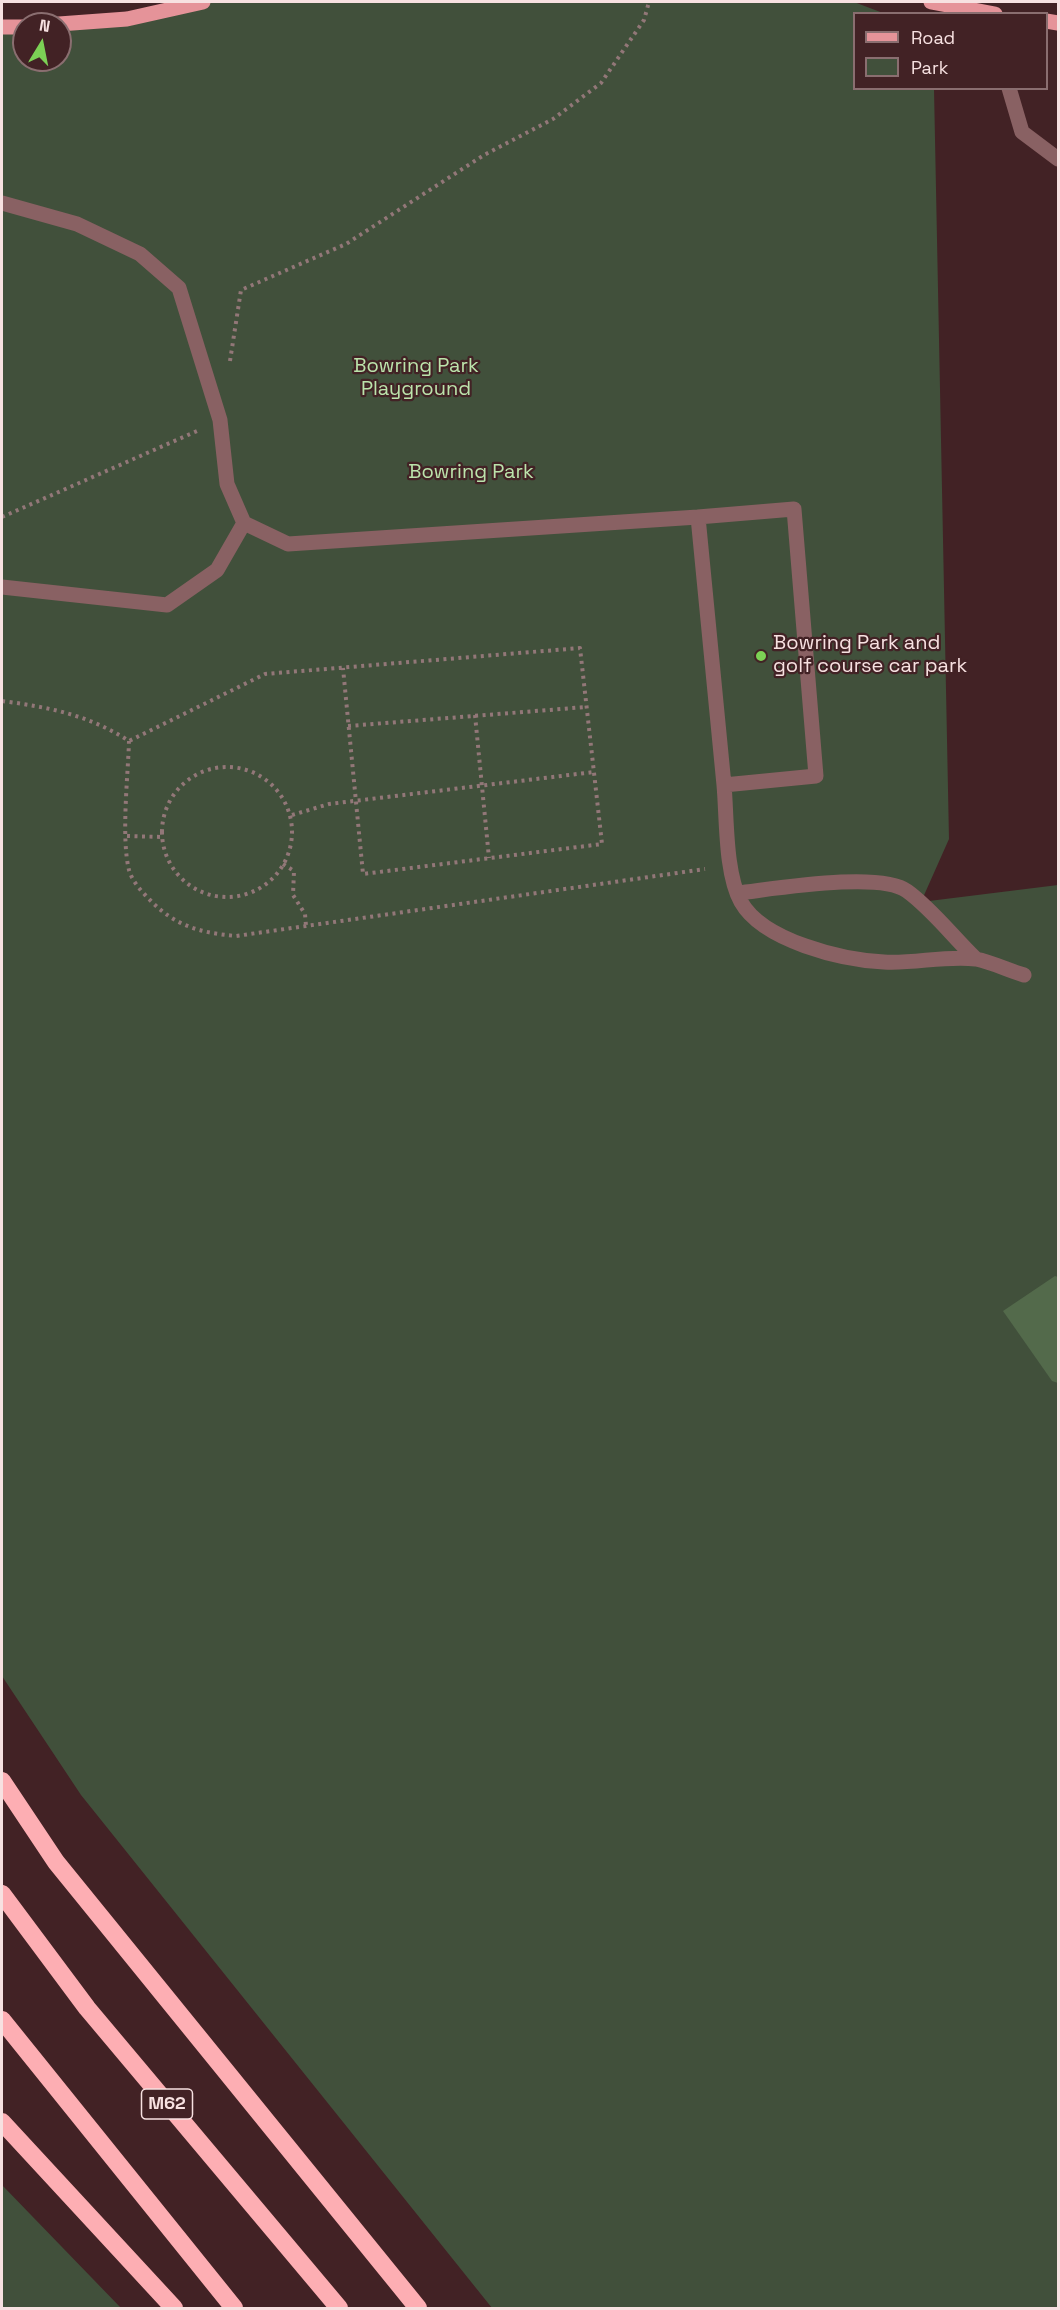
<!DOCTYPE html>
<html>
<head>
<meta charset="utf-8">
<style>
  body { margin:0 }
  #map { position:relative; width:1060px; height:2310px; overflow:hidden; background:#422225; font-family:"Space Grotesk",sans-serif }
  canvas { display:block }
  .frame { position:absolute; inset:0; border:3px solid #f7e1e1; pointer-events:none }
  .legend { position:absolute; left:853px; top:12px; width:195px; height:78px; box-sizing:border-box; background:#422225; border:2px solid #8a6e70; margin:0; padding:8px 10px; list-style:none; font-size:18px; color:#f7e1e1 }
  .legend li { display:flex; align-items:center; gap:12px; height:30px }
  .legend b { width:30px; border:2px solid #8a6e70 }
  .north { position:absolute; left:12px; top:12px; width:60px; height:60px; box-sizing:border-box; background:#422225; border:2px solid #8a6e70; border-radius:50%; rotate:10deg; font-size:16px; font-weight:700; line-height:24px; text-align:center; color:#f7e1e1 }
  .north::after { content:''; display:block; margin:auto; width:21px; height:27px; background:#7cd155; clip-path:polygon(50% 0,100% 100%,50% 72%,0 100%) }
</style>
</head>
<body>
<div id="map">
<canvas width="1060" height="2310"></canvas>
<div class="frame"></div>
<ul class="legend">
<li><b style="height:8px;background:#e59399"></b>Road</li>
<li><b style="height:16px;background:#41503b"></b>Park</li>
</ul>
<div class="north">N</div>
</div>
<script>
const c = document.querySelector('canvas').getContext('2d');
c.lineJoin = 'round';
function fill(path, color) { c.fillStyle = color; c.fill(path, 'evenodd'); }
function trace(path, color, width, dash) { c.strokeStyle = color; c.lineWidth = width; c.lineCap = dash ? 'butt' : 'round'; c.setLineDash(dash || []); c.stroke(path); }
function write(font, color, halo, rows, align = 'center') {
  c.font = font + ' "Space Grotesk",sans-serif'; c.lineWidth = 4.5; c.setLineDash([]); c.textBaseline = 'middle'; c.strokeStyle = halo; c.fillStyle = color; for (const [text, x, y, turn = 0] of rows) {
    c.save(); c.translate(x, y); c.rotate((+turn || 0) * Math.PI / 180); c.textAlign = isNaN(turn) ? turn : align; if (halo) c.strokeText(text, 0, 0); c.fillText(text, 0, 0); c.restore();
  }
}
const green = new Path2D(`
  M203,2H854L883,13L854,14V88L934,89L949,839L921,902L1058,885V2308H492L81,1795L2,1676V27H24V60H60V24Z
  M2,2185L121,2308H2Z`);
const forest = new Path2D(`
  M1055,1276L1058,1277V1383L1052,1381L1003,1311Z`);
const path = new Path2D(`
  M230,361L241,290L346,244L484,155L553,119L601,83L644,20L649,2
  M2,517L197,431
  M2,701C48,707 89,715 129,741L265,674L580,648L602,844L363,874L343,668
  M475,715L489,858
  M348,726L586,707
  M129,741C128,776 121,838 129,870C132,881 142,892 150,900C175,926 201,933 236,936L705,869
  M162 832a65 65 0 1 1 130 0a65 65 0 1 1-130 0Z
  M292,815L329,804L594,772
  M127,836L163,837
  M283,864L294,871L293,895L305,914L306,926`);
const lane = new Path2D(`
  M2,203L77,224L140,254L179,288L220,420L227,484L244,523L288,544L698,517L724,785L816,776L794,509L698,517
  M2,587L167,605L217,570L244,523
  M724,785C727,818 725,873 741,902C763,941 842,960 884,962C914,964 946,955 976,959C991,962 1008,970 1024,975
  M738,893C774,889 880,871 907,891C931,908 954,938 976,959`);
const street = new Path2D(`
  M1009,88L1022,132L1058,159`);
const primary = new Path2D(`
  M931,2L995,14
  M1046,21L1058,23
  M59,24L127,19L203,2
  M2,27H24`);
const highway = new Path2D(`
  M2,1781L56,1862L418,2308
  M2,1894L87,2008L339,2308
  M2,2020L234,2308
  M2,2122L174,2308`);
const markers = [
  [761,656,6,"#7cd155"]
];
const shields = [
  [167,2104,51]
];
const shieldNames = [
  ["M62",167,2104]
];
const parkNames = [
  ["Bowring Park",416,367],
  ["Playground",416,390],
  ["Bowring Park",471,473]
];
const poiNames = [
  ["Bowring Park and",773,644],
  ["golf course car park",773,667]
];
fill(green, '#41503b');
fill(forest, '#536a4b');
trace(path, '#927778', 4, [3, 4.5]);
trace(lane, '#896163', 15);
trace(street, '#896163', 15);
trace(primary, '#e59399', 15);
trace(highway, '#fdaeb3', 18);
for (const [x, y, r, color] of markers) { const dot = new Path2D(); dot.arc(x, y, r, 0, 2 * Math.PI); c.fillStyle = color; c.fill(dot); trace(dot, '#422225', 2); }
for (const [x, y, w] of shields) { const box = new Path2D(); box.roundRect(x - w / 2, y - 15, w, 30, 4.5); c.fillStyle = '#422225'; c.fill(box); trace(box, '#f7e1e1', 1.5); }
write('bold 18px', '#f7e1e1', null, shieldNames);
write('20px', '#bbe3ab', '#422225', parkNames);
write('20px', '#f7e1e1', '#422225', poiNames, 'left');
</script>
</body>
</html>
